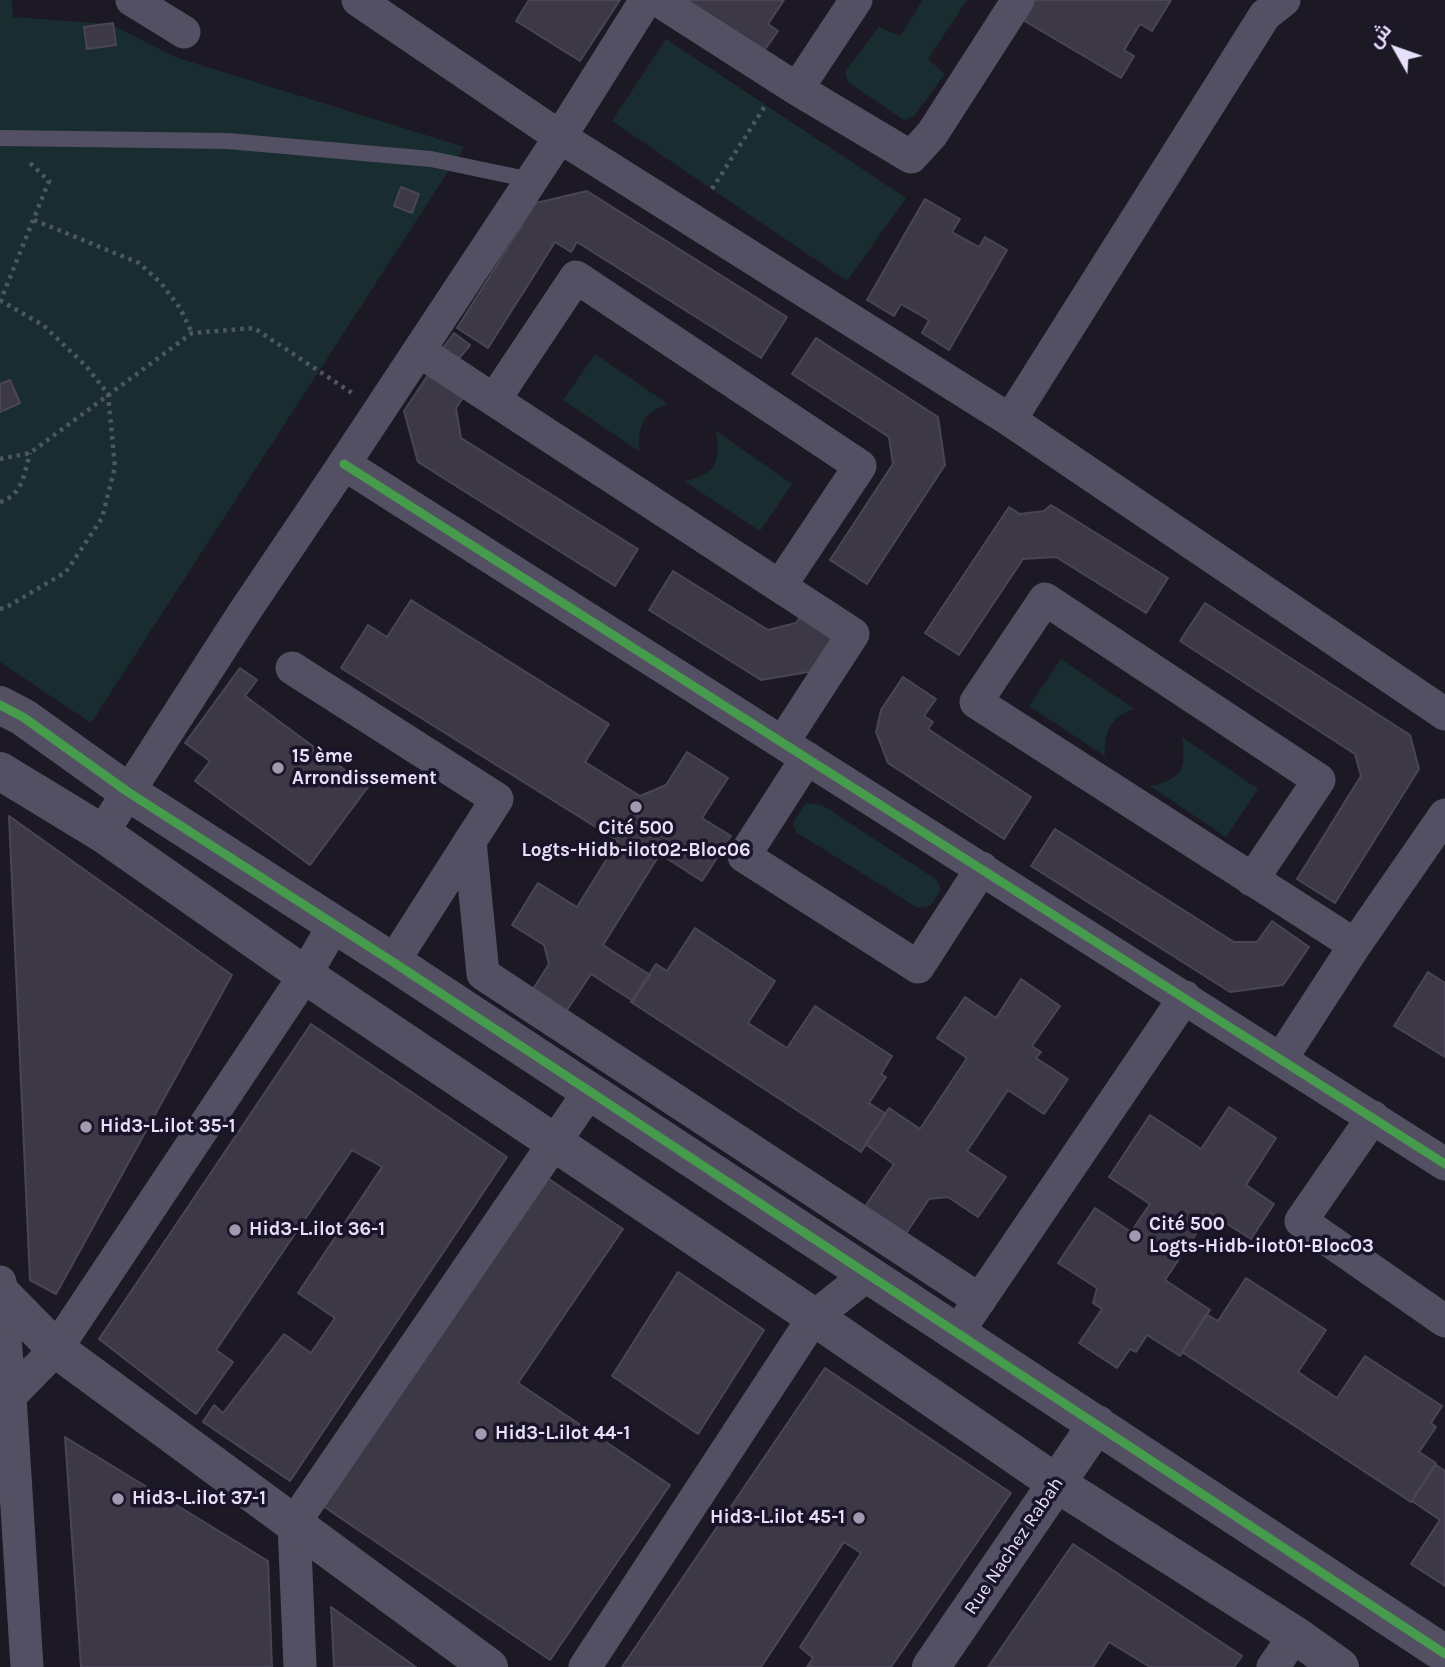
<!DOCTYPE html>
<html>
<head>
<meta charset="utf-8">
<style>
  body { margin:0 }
  #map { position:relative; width:1445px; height:1667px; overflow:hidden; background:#1c1924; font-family:Karla,Cairo,sans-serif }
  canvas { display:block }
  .north { position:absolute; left:1361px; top:14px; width:70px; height:70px; -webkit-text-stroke:5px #1a1429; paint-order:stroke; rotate:310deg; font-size:19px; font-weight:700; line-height:28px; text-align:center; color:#e7e0fb }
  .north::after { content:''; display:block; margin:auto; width:24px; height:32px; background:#e7e0fb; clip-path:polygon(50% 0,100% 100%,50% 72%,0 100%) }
</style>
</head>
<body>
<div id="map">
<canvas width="1445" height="1667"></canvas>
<div class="north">ش</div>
</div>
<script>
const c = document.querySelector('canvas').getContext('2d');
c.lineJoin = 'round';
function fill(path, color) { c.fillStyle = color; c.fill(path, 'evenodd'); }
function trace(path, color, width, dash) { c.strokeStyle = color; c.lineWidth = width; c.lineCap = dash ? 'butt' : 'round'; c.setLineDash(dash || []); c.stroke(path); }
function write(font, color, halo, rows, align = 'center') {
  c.font = font + ' Karla,sans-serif'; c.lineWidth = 7; c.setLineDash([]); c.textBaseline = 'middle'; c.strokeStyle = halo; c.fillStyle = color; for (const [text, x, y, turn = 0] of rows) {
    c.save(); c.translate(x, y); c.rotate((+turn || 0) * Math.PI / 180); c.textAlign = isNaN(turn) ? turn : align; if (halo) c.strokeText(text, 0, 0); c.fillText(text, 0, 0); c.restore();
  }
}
const green = new Path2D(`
  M0,0H12L13,17L110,24L175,57L464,147L91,723L0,662Z
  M923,0H967L928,59L945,74L914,116L904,120L848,82L845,72L879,27L900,36Z
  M666,39L906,198L847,281L612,121Z
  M595,354L668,404C643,412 638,426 639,451L563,400Z
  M716,431L792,484L760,531L684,481C717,474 720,463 716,431Z
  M1061,659L1134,709C1110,717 1104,732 1105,756L1029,706Z
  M1182,737L1258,789L1226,837L1150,786C1184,779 1186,768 1182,737Z
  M806,803L822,805L937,880L941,890L930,906L918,908L796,832L793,823Z`);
const building = new Path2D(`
  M529,0H620L580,61L516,21Z
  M687,0H784L768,24L778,31L763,52Z
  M1034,0H1171L1152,31L1140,24L1124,50L1134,56L1121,78L1023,20Z
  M113,23L116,45L87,49L84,27Z
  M401,187L419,194L412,213L394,206Z
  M587,191L787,317L761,358L577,242L571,252L555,242L488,348L457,328L536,203Z
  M925,199L960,219L952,232L979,247L985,237L1007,250L949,350L922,333L929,320L901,304L894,316L867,300Z
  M454,333L470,345L452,367L438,355Z
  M816,338L938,417L945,465L867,584L830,560L893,464L889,437L792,374Z
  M430,372L465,395L456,408L461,438L638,549L615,586L418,462L404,411Z
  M10,380L20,403L0,412V384Z
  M1051,505L1168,578L1146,613L1056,557L1023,559L959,655L925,633L1009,507L1020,514L1044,511Z
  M673,571L768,630L796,623L808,606L843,631L814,671L761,680L649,610Z
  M411,600L609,724L585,762L640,796L666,785L687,752L728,778L702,818L731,836L702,881L660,854L603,945L650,975L633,1001L591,974L561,1019L528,997L549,964L544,945L512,925L538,883L577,907L618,841L341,668L368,625L387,637Z
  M1205,603L1410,735L1419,769L1335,903L1297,879L1361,776L1355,754L1180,641Z
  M240,668L257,680L245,696L368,787L310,865L195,781L210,761L185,743Z
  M903,677L936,699L924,716L933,722L928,729L1031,797L1004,839L888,763L876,732L881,710Z
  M9,816L232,975L56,1294L30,1280Z
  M1055,829L1234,942H1257L1272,921L1309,947L1283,985L1230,992L1031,866Z
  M695,928L775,981L748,1023L787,1048L815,1006L892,1056L881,1074L886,1077L869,1103L886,1114L861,1152L631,1002L656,964L667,971Z
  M1428,972L1445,983V1057L1394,1026Z
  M1021,979L1060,1006L1032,1046L1041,1052L1036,1058L1068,1079L1044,1114L1008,1090L967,1151L1006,1177L978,1217L948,1197L929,1199L905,1235L864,1208L894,1164L865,1144L889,1108L920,1129L967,1058L937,1038L965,997L996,1018Z
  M311,1024L507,1157L290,1481L203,1422L214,1405L223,1413L284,1334L311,1353L335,1318L298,1293L382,1167L352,1150L216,1350L233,1362L196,1414L99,1339Z
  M1229,1107L1276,1138L1246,1185L1274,1204L1251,1239L1210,1213L1165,1280L1210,1310L1180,1356L1147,1335L1136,1352L1130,1349L1117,1368L1079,1343L1102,1309L1093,1303L1097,1288L1058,1263L1095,1208L1131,1232L1150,1204L1109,1177L1150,1115L1201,1149Z
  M543,1175L623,1229L518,1383L670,1485L550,1660L320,1504Z
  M678,1272L764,1330L698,1434L612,1376Z
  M1246,1278L1326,1330L1298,1372L1337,1398L1365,1356L1442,1406L1431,1423L1436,1427L1419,1452L1436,1463L1411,1502L1182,1352L1206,1314L1218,1321Z
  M825,1368L1011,1493L891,1667H807L813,1658L800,1647L861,1553L844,1542L761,1667H622Z
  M65,1437L268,1561L272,1667H81Z
  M1436,1465L1445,1471V1586L1411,1564L1440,1520L1412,1501Z
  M1073,1544L1242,1656L1234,1667H1150L1109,1642L1093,1667H988Z
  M331,1607L416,1667H334Z`);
const path = new Path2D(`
  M712,189L765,106
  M34,220L139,263L161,283L180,308L192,333
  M0,302L49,181L29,162
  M0,459L30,453L192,333L254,328L352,393
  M0,502C23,495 24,473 30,453
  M0,609L5,608L66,572L102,518L115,467L108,394L86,366L43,325L1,301`);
const service = new Path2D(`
  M0,138L228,141L431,159L531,180`);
const minor = new Path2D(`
  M132,0L184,32
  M358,0L560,137L1010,420L1445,714
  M658,0L797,89L911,157L932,134L1018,0
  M797,89L856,0
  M419,351L853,634L783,742
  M494,400L576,277L860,466L780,586
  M1010,420L1265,15L1284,0
  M344,464L1445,1164
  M292,668L497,799L393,962
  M807,758L744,856L918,967L982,868
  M102,833L243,614L344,464L560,137L646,0
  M470,841L483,974L980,1300
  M1252,880L1319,780L1045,599L976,702L1355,945
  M1281,1059L1355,945L1445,815
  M1373,1117L1301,1221L1445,1321
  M0,1282L10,1396L27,1667
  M968,1317L1185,997
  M10,1396L56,1349L305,975L334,925
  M300,1667L294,1523L589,1092
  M585,1667L814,1317L867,1275
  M1273,1667L1295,1635`);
const tertiary = new Path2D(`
  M0,705L23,717L128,792L393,962L1445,1654
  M0,771L102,833L305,975L814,1317L1056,1483L1295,1635L1340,1667
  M0,1292L56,1349L489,1667
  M931,1667L1097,1424`);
const cycleway = new Path2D(`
  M344,464L1445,1164
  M0,705L23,717L128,792L393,962L1445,1654`);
const markers = [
  [278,768,7,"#a09ab0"],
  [636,807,7,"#a09ab0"],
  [86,1127,7,"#a09ab0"],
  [235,1230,7,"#a09ab0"],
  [1135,1236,7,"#a09ab0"],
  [481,1434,7,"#a09ab0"],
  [118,1499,7,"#a09ab0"],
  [859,1518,7,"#a09ab0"]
];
const poiNames = [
  ["15 ème",292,757],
  ["Arrondissement",292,779],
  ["Cité 500",636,829,"center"],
  ["Logts-Hidb-ilot02-Bloc06",636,851,"center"],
  ["Hid3-L.ilot 35-1",100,1127],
  ["Cité 500",1149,1225],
  ["Logts-Hidb-ilot01-Bloc03",1149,1247],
  ["Hid3-L.ilot 36-1",249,1230],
  ["Hid3-L.ilot 44-1",495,1434],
  ["Hid3-L.ilot 37-1",132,1499],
  ["Hid3-L.ilot 45-1",845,1518,"right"]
];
const streetNames = [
  ["Rue Nachez Rabah",1014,1546,-56]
];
fill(green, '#192d30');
fill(building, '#3c3845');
trace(building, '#4a4556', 2);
trace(path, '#4e5664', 4.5, [3.5, 5]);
trace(service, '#535063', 16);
trace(minor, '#535063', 33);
trace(tertiary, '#535063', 38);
trace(cycleway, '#469c4c', 9);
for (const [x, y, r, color] of markers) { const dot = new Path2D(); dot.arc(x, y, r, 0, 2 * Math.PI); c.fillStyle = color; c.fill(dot); trace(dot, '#1a1429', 2.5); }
write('bold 19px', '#e7e0fb', '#1a1429', poiNames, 'left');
write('19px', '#e7e0fb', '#1a1429', streetNames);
</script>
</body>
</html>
